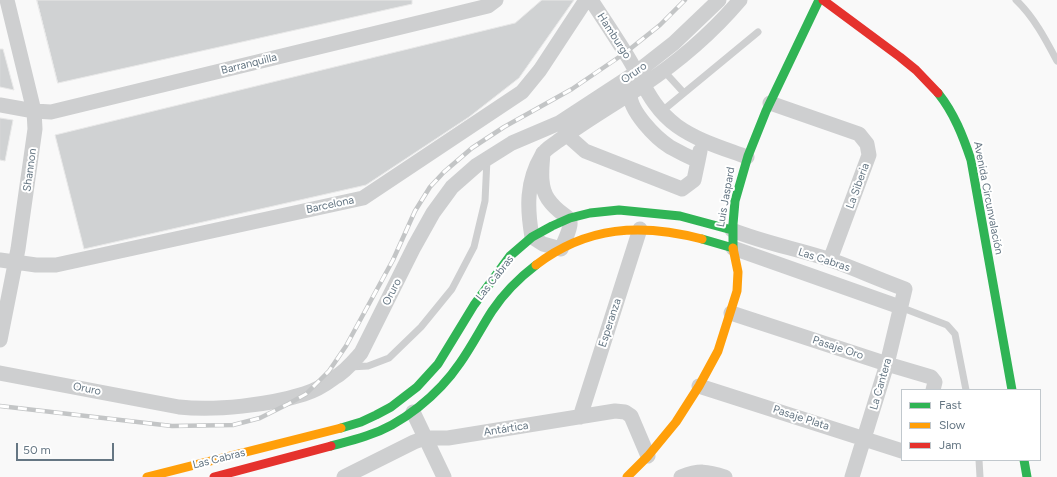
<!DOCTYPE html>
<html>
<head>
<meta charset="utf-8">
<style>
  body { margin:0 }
  #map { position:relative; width:1057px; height:477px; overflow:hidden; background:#f9f9f9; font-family:Figtree,sans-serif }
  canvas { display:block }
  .legend { position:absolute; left:901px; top:389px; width:140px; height:72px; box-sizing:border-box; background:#fff; border:1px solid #c1c8cd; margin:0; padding:5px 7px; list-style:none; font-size:12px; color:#657683 }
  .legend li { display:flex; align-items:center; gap:8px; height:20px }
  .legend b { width:20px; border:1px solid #c1c8cd }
  .scale { position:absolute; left:16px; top:443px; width:98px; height:18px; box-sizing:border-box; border:2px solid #657683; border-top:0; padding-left:5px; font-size:12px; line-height:14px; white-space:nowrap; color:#657683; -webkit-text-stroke:3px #fff; paint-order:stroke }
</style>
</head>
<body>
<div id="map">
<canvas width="1057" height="477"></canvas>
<ul class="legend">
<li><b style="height:5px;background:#30b455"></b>Fast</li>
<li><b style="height:5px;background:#ff9f0a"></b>Slow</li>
<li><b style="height:5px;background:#e5322d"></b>Jam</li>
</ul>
<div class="scale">50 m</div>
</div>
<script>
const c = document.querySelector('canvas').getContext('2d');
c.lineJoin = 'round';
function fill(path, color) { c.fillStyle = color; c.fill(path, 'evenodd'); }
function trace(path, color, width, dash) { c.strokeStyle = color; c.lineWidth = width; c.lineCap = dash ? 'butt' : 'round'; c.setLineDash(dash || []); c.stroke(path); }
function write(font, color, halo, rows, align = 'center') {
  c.font = font + ' Figtree,sans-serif'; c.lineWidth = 4; c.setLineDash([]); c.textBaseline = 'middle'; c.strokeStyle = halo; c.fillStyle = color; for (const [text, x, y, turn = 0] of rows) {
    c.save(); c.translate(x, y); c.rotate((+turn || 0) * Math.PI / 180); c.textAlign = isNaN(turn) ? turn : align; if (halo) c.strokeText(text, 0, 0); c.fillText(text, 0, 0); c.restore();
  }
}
const building = new Path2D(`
  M37,0H412V4L58,83Z
  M542,0H574L519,78L469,117L366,185L84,249L55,135L515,23Z
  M0,49H3L14,90L0,87Z
  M0,118L13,120L5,161L0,160Z`);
const lane = new Path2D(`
  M1016,0C1034,17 1046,40 1057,61
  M663,70L684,93
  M661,112L758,32
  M900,307L947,325L955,334L966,390
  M350,367L368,366L389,358L421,327L452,289L474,247L485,201L487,159
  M979,460L980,477`);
const street = new Path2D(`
  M591,0C604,20 617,39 629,59C644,84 652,108 677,126C698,141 723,148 747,157
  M633,84C632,87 630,91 630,93C629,111 656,138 670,147C679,152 689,157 698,161L700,151
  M770,103L859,134L867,144L869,155L830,260
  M0,105L34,111L51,112L488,6L496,0
  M567,135L585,151L682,189L694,180L698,161
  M543,153C542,167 539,186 548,199C566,225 580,208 561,249L543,244L532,237C527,208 526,182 542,155C545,149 553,145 558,141C585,121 614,104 642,86C678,62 712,33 740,0
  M732,230C764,243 798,249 831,260C856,269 880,280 905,289L887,364L852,477
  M733,248L900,307
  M0,260L36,265H56L363,198L522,92L540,70L586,0
  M731,313L887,364L931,377L935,382L933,390
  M0,340L18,249L35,129L34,111L7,0
  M0,373L179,407C216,411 269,405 304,394C314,391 326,384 334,378C345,372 353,362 361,353L414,247L433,213L452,187L477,165L512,143L559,123L637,72L674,43L719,0
  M699,386L902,451
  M413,412L444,477
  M580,417L640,229
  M344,477L414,442L425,438H448L615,411L625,412L631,416L648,456
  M681,477C699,470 707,471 725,477`);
const fast = new Path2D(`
  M938,93C954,113 963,136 971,160L1012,390
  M702,239L733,248V224L735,201L748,156L766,111L819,0
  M341,428L361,422L376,415L391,407L417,387L438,364L474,305L510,256L532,237L552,226L570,218L590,213L619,210L680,216L732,230
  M331,446C342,443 354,440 366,436C402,425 439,394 460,363C472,346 481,328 492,311C504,293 519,278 536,265
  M1024,460L1027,477`);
const slow = new Path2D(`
  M536,265C587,226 641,223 702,239
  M147,477L341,428
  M627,477L648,456L676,422L699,386L718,351L737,291L738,272L733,248`);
const jam = new Path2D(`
  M823,0L900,57L916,70L938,93
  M214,477L331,446`);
const rail = new Path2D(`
  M0,406L172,426L233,425L260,418L288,404L306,394L329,371L346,346L393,260L415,211L430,187L444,172L472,148L504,127L572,89L625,53L660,25L685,0`);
const streetNames = [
  ["Hamburgo",614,36,57],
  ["Barranquilla",249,64,-14],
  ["Oruro",634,73,-35],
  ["Shannon",30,170,-82],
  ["La Siberia",858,186,-70],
  ["Luis Jaspard",726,197,-80],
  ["Avenida Circunvalación",988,198,79],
  ["Barcelona",330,205,-12],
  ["Las Cabras",824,260,18],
  ["Las Cabras",495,278,-52],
  ["Oruro",392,292,-63],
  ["Esperanza",610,323,-72],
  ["Pasaje Oro",838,348,18],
  ["La Cantera",881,384,-74],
  ["Oruro",87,389,11],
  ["Pasaje Plata",801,418,18],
  ["Antártica",506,429,-9],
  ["Las Cabras",219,459,-14]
];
fill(building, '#d0d2d3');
trace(building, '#e8e8e8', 1);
trace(lane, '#cecfd0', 7);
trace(street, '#cecfd0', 15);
trace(fast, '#30b455', 9);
trace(slow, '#ff9f0a', 9);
trace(jam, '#e5322d', 9);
trace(rail, '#c3c5c6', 4.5);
trace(rail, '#fff', 3, [9]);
write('11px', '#657683', '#fff', streetNames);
</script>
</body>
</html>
